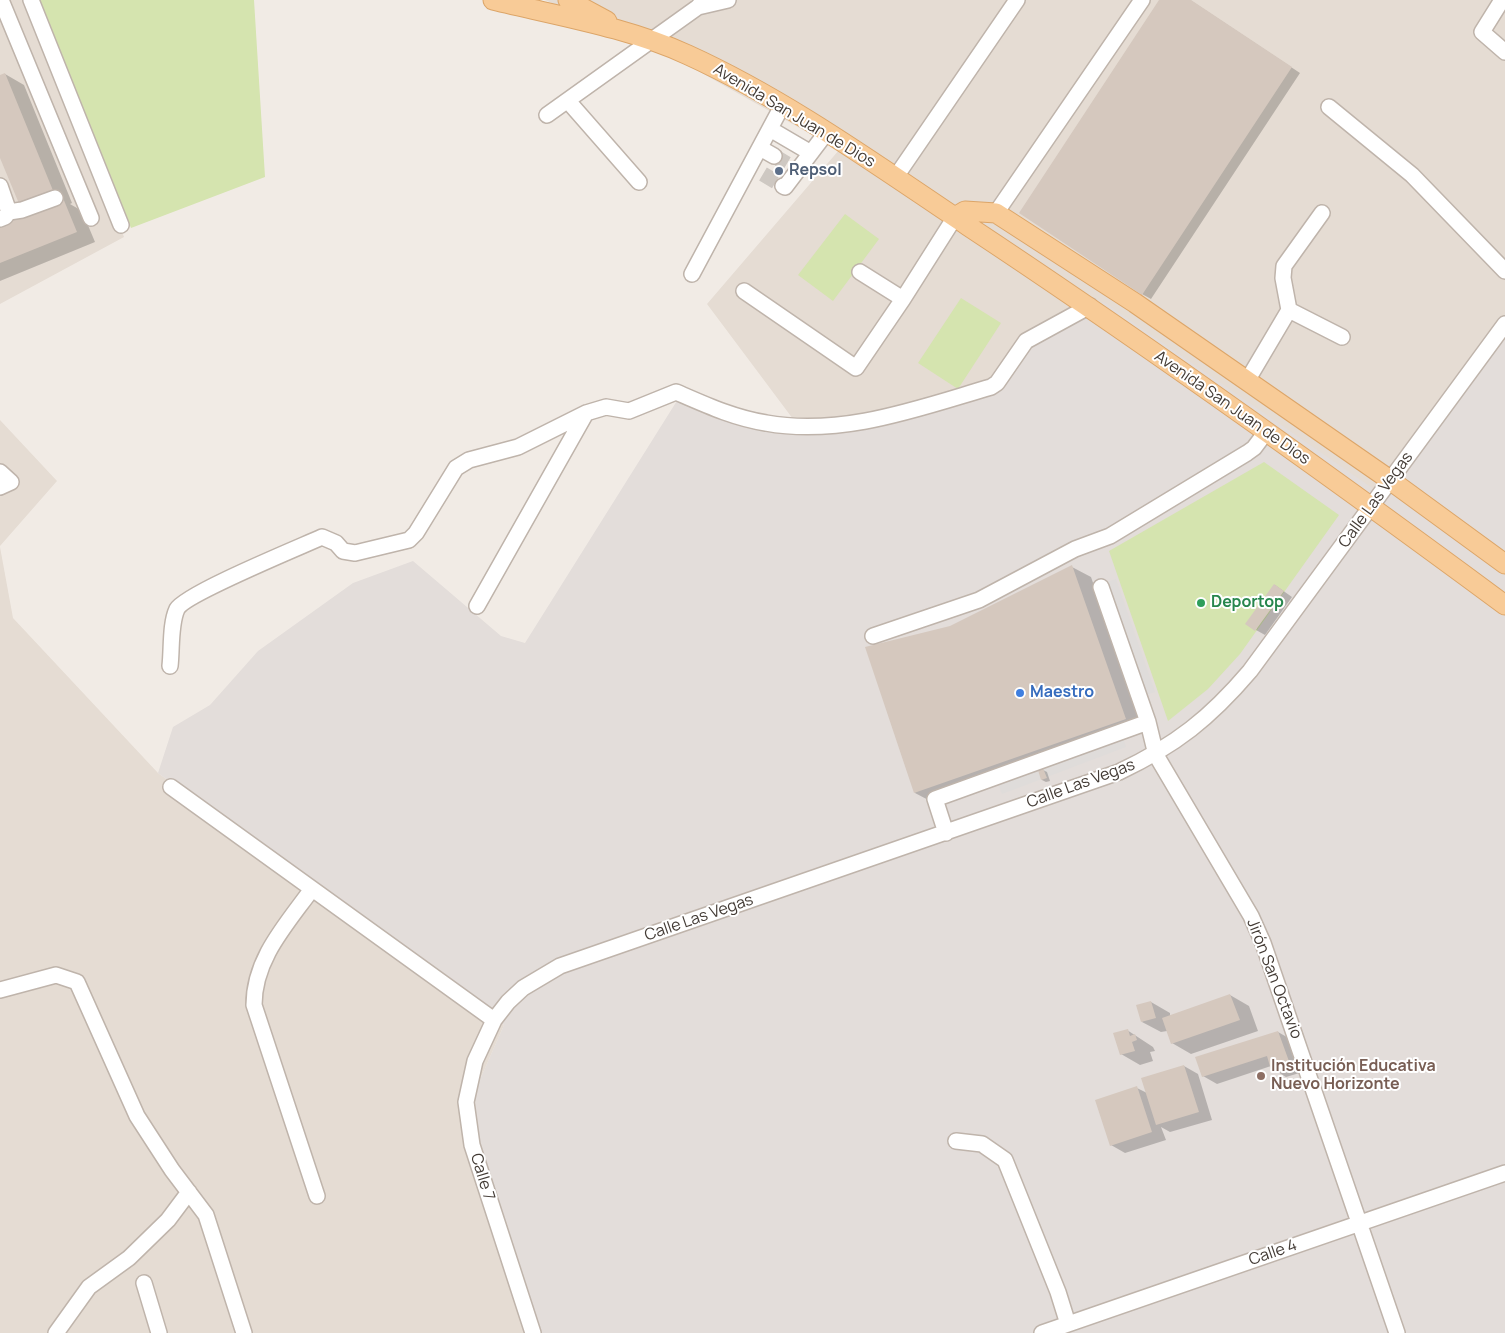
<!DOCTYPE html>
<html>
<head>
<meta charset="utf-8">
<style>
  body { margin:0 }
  canvas { display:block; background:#f1ebe5 }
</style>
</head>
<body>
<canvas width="1505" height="1333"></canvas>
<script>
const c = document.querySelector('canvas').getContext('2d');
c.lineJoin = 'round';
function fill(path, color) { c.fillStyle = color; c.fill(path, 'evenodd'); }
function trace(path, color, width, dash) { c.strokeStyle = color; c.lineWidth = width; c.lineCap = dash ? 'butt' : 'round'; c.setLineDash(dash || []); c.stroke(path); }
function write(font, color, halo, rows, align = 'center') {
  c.font = font + ' Manrope,sans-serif'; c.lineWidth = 4; c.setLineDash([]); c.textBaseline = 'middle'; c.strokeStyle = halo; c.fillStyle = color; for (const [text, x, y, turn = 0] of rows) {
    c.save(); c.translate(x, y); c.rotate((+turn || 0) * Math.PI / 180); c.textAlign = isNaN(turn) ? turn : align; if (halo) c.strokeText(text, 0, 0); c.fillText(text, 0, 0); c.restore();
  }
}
const residential = new Path2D(`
  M0,0H32L124,237L0,304Z
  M545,0H1505V319L1378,492L1029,345L995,394L868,424L793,419L707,304L839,150L666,53Z
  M0,420L57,481L0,546Z
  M0,547L13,618L158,773L504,1025L475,1091L476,1140L541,1333H0Z`);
const industrial = new Path2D(`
  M1104,302L1378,492L1505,319V1333H541L476,1140L475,1091L504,1025L158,773L173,727L210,705L258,651L353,583L413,561L501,636L525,643L685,388L754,415L868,424L994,394L1029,345Z`);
const green = new Path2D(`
  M39,0H254L265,177L131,228Z
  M845,214L879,239L833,301L798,275Z
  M961,298L1001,323L958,389L918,363Z
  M1264,462L1339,515L1240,654L1208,689L1168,721L1109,551Z`);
const parking = new Path2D(`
  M1116,579L1155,692L1133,699L1094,586Z
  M1119,728L1126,747L1002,794L994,773Z`);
const shadow = new Path2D(`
  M1161,0H1190L1300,73L1151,299L1142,294Z
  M5,74L24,85L72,203L70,204L82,211L95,242L0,281V225L32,212L0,154V76Z
  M1072,567L1091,577L1144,729L934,803L915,793L951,628Z
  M1275,585L1292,597L1265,635L1256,630Z
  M1043,770L1047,772L1050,781L1046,782L1042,780L1039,771Z
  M1230,995L1249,1006L1258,1031L1191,1054L1172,1043L1167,1031L1161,1032L1142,1022L1151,1002L1170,1013V1016Z
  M1127,1030L1153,1047L1155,1051L1150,1052L1153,1061L1140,1065L1121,1054Z
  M1278,1032L1292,1040L1303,1072L1286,1077L1273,1069L1271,1066L1217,1084L1203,1076Z
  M1184,1066L1198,1074L1212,1120L1170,1132L1161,1127L1166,1140L1125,1153L1111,1145L1137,1088L1147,1093Z`);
const building = new Path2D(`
  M1159,0H1191L1292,67L1142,295L1019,213Z
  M5,73L54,193L20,206L0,158V75Z
  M63,198L77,232L0,263V224Z
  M1072,565L1126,719L914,793L865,647L950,626Z
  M1274,584L1284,591L1255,631L1245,624Z
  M1043,768L1047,778L1041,780L1038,770Z
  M1230,994L1240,1020L1171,1044L1162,1018Z
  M1151,1001L1156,1018L1141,1022L1136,1005Z
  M1128,1029L1130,1036L1135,1034L1137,1040L1132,1042L1135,1051L1120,1055L1113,1033Z
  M1278,1031L1290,1064L1271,1070L1267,1056L1202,1077L1195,1057Z
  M1184,1065L1199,1112L1156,1125L1141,1078Z
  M1137,1086L1152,1132L1110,1146L1095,1100Z`);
const minorTunnel = new Path2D(`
  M774,156L794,168
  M763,174L783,186`);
const minor = new Path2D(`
  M1,0L91,218
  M31,0L121,225
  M1502,0L1482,32L1505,52
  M698,7L728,0
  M568,101L639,182
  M1329,107L1412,175L1505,271
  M547,115L698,7L704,0
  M770,129L811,153
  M760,148L774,156
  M895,178L1017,0
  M0,186L9,212L5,217L0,219
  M783,186L785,187L826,133
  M9,212L22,210L55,198
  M996,213L1142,0
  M860,272L903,299
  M692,274L782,106
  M744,291L856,368L903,299L955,217
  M1289,310L1342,337
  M1247,381L1289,310L1283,278L1284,266L1322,213
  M0,472L11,482L0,487
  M1101,587L1148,722L1156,755L1251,916L1263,943L1397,1333
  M477,606L586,413
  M873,636L979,600L1075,549L1110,536L1247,453L1254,448L1266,432
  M170,666C172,649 170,624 177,609C185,594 300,547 322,537L336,543L343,551L355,553L409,540L416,533L456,468L469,460L518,447L586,413L606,407L629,411L676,392C706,405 734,418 766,423C842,437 919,408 991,387L997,383L1026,341L1090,306
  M171,787L494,1020
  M946,833L935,799L1148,722
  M312,889C286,925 254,959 254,1005L317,1196
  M0,990L56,975L77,982L137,1116L172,1170L206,1215L244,1333
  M956,1141L982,1144L1005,1160L1058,1292L1068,1324
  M144,1283L159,1333
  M56,1333L89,1287L129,1258L168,1220L189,1192
  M533,1333L472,1145L466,1102L475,1061L494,1020L508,1002L523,988L560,966L1119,772C1176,745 1210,718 1250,671L1505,324
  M1042,1333L1505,1173`);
const major = new Path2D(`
  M493,0C558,16 627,27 688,55C787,100 878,166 968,226C1151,347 1329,475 1505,605
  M568,0L607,21
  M955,217L965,211L996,213L1135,303L1390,480L1505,564`);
const markers = [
  [779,171,5,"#5c6f8a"],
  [1201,603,5,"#2e9e5b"],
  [1020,693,5,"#3f7fe0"],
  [1261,1076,5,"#8d6e63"]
];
const streetNames = [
  ["Avenida San Juan de Dios",794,116,31],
  ["Avenida San Juan de Dios",1232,408,35],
  ["Calle Las Vegas",1376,500,-54],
  ["Calle Las Vegas",1081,784,-20],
  ["Calle Las Vegas",699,918,-19],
  ["Jirón San Octavio",1274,979,69],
  ["Calle 7",482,1177,73],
  ["Calle 4",1273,1253,-19]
];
const serviceNames = [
  ["Repsol",789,171]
];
const leisureNames = [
  ["Deportop",1211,603]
];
const shopNames = [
  ["Maestro",1030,693]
];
const educationNames = [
  ["Institución Educativa",1271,1067],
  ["Nuevo Horizonte",1271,1085]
];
fill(residential, '#e5dcd3');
fill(industrial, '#e3ddda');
fill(green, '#d5e4af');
fill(parking, '#dfdcda');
fill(shadow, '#0003');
fill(building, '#d5c8be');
trace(minorTunnel, '#cec8c2', 15, [15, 8]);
trace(minor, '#bfb4ab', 18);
trace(major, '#dca568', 21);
trace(minor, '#fff', 15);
trace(major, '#f8cb97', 19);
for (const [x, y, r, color] of markers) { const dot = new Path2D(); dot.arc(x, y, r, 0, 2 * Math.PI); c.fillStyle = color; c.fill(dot); trace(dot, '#fff', 2); }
write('16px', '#433b35', '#fff', streetNames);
write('bold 16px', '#4e5e75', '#fff', serviceNames, 'left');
write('bold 16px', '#27864d', '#fff', leisureNames, 'left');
write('bold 16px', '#366cbe', '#fff', shopNames, 'left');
write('bold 16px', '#785e54', '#fff', educationNames, 'left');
</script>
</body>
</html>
